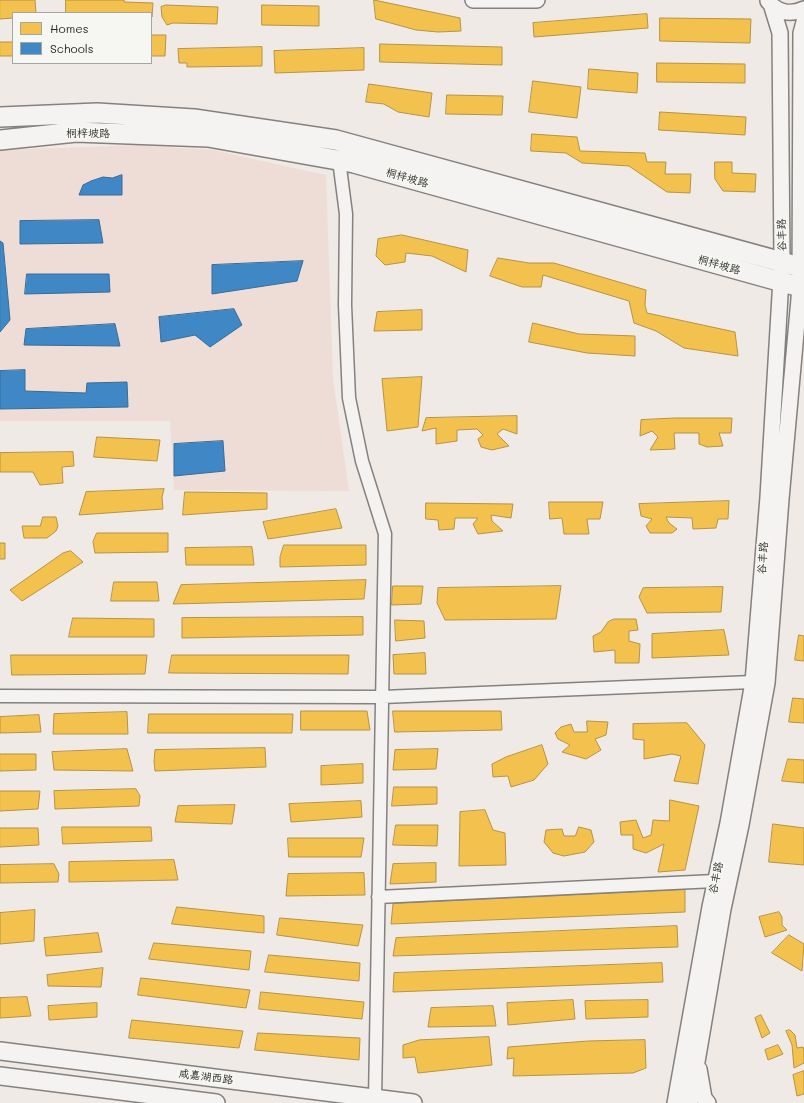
<!DOCTYPE html>
<html>
<head>
<meta charset="utf-8">
<style>
  body { margin:0 }
  #map { position:relative; width:804px; height:1103px; overflow:hidden; background:#f0eae6; font-family:Mali,sans-serif }
  canvas { display:block }
  .legend { position:absolute; left:12px; top:12px; width:140px; height:52px; box-sizing:border-box; background:#f6f6f2; border:1px solid #a5a5a2; margin:0; padding:5px 7px; list-style:none; font-size:12px; color:#2b2b2b }
  .legend li { display:flex; align-items:center; gap:8px; height:20px }
  .legend b { width:20px; border:1px solid #a5a5a2 }
</style>
</head>
<body>
<div id="map">
<canvas width="804" height="1103"></canvas>
<ul class="legend">
<li><b style="height:11px;background:#f2c14e"></b>Homes</li>
<li><b style="height:11px;background:#3f88c5"></b>Schools</li>
</ul>
</div>
<script>
const c = document.querySelector('canvas').getContext('2d');
c.lineJoin = 'round';
function fill(path, color) { c.fillStyle = color; c.fill(path, 'evenodd'); }
function trace(path, color, width, dash) { c.strokeStyle = color; c.lineWidth = width; c.lineCap = dash ? 'butt' : 'round'; c.setLineDash(dash || []); c.stroke(path); }
function write(font, color, halo, rows, align = 'center') {
  c.font = font + ' Mali,"LXGW WenKai TC",sans-serif'; c.lineWidth = 4; c.setLineDash([]); c.textBaseline = 'middle'; c.strokeStyle = halo; c.fillStyle = color; for (const [text, x, y, turn = 0] of rows) {
    c.save(); c.translate(x, y); c.rotate((+turn || 0) * Math.PI / 180); c.textAlign = isNaN(turn) ? turn : align; if (halo) c.strokeText(text, 0, 0); c.fillText(text, 0, 0); c.restore();
  }
}
const built = new Path2D(`
  M137,145L212,150L326,175L333,379L349,491L174,490L170,421H0V150Z`);
const homes = new Path2D(`
  M0,0H35L36,13H13V18L0,19Z
  M66,0H124V2L153,3L152,17L151,13H66Z
  M374,0L460,18L461,31L438,32L416,30L376,19Z
  M166,5L218,7L217,24L173,23L167,25L162,17L161,7Z
  M262,5L319,6V26L262,25Z
  M647,14L648,28L534,37L533,23Z
  M660,18L751,19L750,43L660,41Z
  M151,35H166L165,56H151Z
  M0,42H13V56H0Z
  M380,44L502,47V65L380,62Z
  M262,47V66L187,67V63H179L178,49Z
  M364,48V70L275,73L274,51Z
  M657,63L745,64V83L657,82Z
  M589,69L638,73L637,93L588,89Z
  M533,81L581,87L577,118L529,112Z
  M369,84L432,93L429,117L398,112L384,104L366,102Z
  M447,95L503,96L502,115L446,114Z
  M660,112L746,117L745,135L659,130Z
  M532,134L577,137L580,151L645,153L647,162H666L665,174H691L690,193L667,192L629,166L582,163L566,153L531,151Z
  M715,162H732V173L756,174L755,192L723,191L715,179Z
  M402,235L468,250L466,272L432,256L406,253L405,262L385,265L376,256L378,239Z
  M498,258L529,263H554L646,290L645,305L647,313L735,332L738,356L684,348L656,331L634,323L629,301L543,275L541,287H522L490,276Z
  M422,310V330L374,331L377,312Z
  M533,323L579,334L635,336V356L587,353L529,342Z
  M422,377L418,427L387,431L382,379Z
  M517,416V434L503,429L497,434L509,446L492,450L481,447L478,439L483,435L477,429L457,430V441L436,444V428L422,431L426,418Z
  M675,418H732L731,433H719L723,446L707,447L699,444V433H674L675,449L650,450L658,437L652,431L640,436L641,420Z
  M97,437L160,440L157,461L94,457Z
  M73,452L74,466L62,467L63,483L40,485L33,472H0V453Z
  M164,489L162,497L163,509L79,515L86,492Z
  M185,492L267,493V509L183,515Z
  M729,501L728,519H718L716,528L693,529L692,518L666,517L669,523L677,529L672,533H650L646,526L652,519L641,516L639,504Z
  M549,502H603L600,519H587L589,534H564L562,518L550,519Z
  M426,503L513,504L511,518L491,515L492,521L503,531L478,534L473,524L478,518H455L454,529L439,530L438,520L426,519Z
  M336,509L342,528L268,539L263,522Z
  M43,517H56L58,526L56,531L47,538H24L22,526H40Z
  M97,533H168V552L95,553L93,542Z
  M0,543H5V559H0Z
  M284,545H366V565L280,567V557Z
  M252,547L254,565H186L185,548Z
  M71,551L83,562L22,601L10,590L63,553Z
  M366,580L364,599L173,604L181,585Z
  M114,582H157L159,601H111Z
  M393,586H423L421,604L392,605Z
  M561,586L556,619L445,620L437,603L438,588Z
  M723,587L721,612L647,613L639,597L643,588Z
  M363,617V635L182,638V618Z
  M73,618L154,619V637H69Z
  M614,619H636L638,630L629,631V641L640,644L639,663H615V650L594,652L593,636L601,632L608,622Z
  M395,620L424,621L425,638L396,641Z
  M724,630L729,655L652,658V634Z
  M799,635L804,636V661L795,660Z
  M425,653L426,674H394L393,655Z
  M11,655H147L145,674L12,675Z
  M172,655H349L348,674L169,673Z
  M793,698L804,699V723L789,722Z
  M301,711H367L370,730H301Z
  M393,711H501L502,730L395,732Z
  M127,712L128,734H53L54,714Z
  M149,714H293L292,733H148Z
  M39,715L41,732L0,733V717Z
  M587,721L608,722L606,735L595,739L601,750L586,759L562,752L570,745L558,739L555,733L561,727L571,724L574,732H587Z
  M687,723L705,745L698,784L674,781L681,756L672,754L644,759V740L633,739V724Z
  M542,745L548,764L534,780L511,787L508,776L493,777L492,764L506,757Z
  M265,748L266,767L155,771L154,761L155,750Z
  M127,749L133,771L54,770L52,752Z
  M438,749L436,769L393,770L395,750Z
  M0,754H36V770L0,771Z
  M788,759L804,760V783L782,781Z
  M363,764V783L321,785V766Z
  M394,787H437V804L392,806Z
  M136,789L140,796L139,806L55,809L54,791Z
  M0,791H40L38,809L0,811Z
  M670,800L699,806L685,870L658,872L664,844L646,853L633,849V835H621L620,822L636,820L643,838L651,835L653,820L669,821Z
  M361,801L362,817L291,822L289,804Z
  M235,805L232,824L175,822L178,806Z
  M485,810L493,830L505,833L506,865L459,866L460,812Z
  M773,824L804,828V865L769,862Z
  M396,825H438L437,846L393,845Z
  M62,827H151L152,841L63,844Z
  M579,827L591,830L594,842L585,852L564,856L553,853L544,842L546,830L562,829L564,836H575Z
  M0,828H38L39,845L0,847Z
  M288,838H364L361,857H289Z
  M174,860L178,880L69,882V862Z
  M436,863V882L390,884L393,864Z
  M54,864L59,874L58,882L0,883V865Z
  M364,873L365,895L286,896L288,874Z
  M685,890V912L391,924L393,904Z
  M177,907L264,916V933L172,924Z
  M35,910L34,941L0,944V913Z
  M779,912L782,917V925L787,930L765,937L759,917Z
  M280,918L363,925L358,946L277,935Z
  M677,926L678,947L393,956L396,938Z
  M98,933L102,952L46,956L44,938Z
  M789,935L804,944L802,971L772,953Z
  M154,943L251,951L249,970L149,959Z
  M269,955L360,963L359,981L265,972Z
  M662,963L663,982L393,992L394,973Z
  M103,968L101,987L48,986L47,975Z
  M141,978L250,990L246,1008L138,995Z
  M261,992L364,1002L362,1019L259,1009Z
  M27,997L31,1016L0,1018V998Z
  M573,1000L575,1019L508,1025L507,1003Z
  M648,1000V1017L586,1019L585,1001Z
  M97,1003V1017L49,1020L48,1006Z
  M493,1006L496,1026L428,1027L431,1008Z
  M761,1015L770,1033L762,1038L755,1018Z
  M132,1020L243,1031L239,1048L129,1038Z
  M790,1030L795,1035L797,1048L803,1047L804,1050V1063L794,1068L792,1045L786,1031Z
  M258,1033L360,1038L359,1060L255,1050Z
  M489,1037L492,1065L418,1073L415,1057L403,1058V1045L419,1040Z
  M645,1040L646,1068L633,1073L513,1076L514,1058L507,1059L508,1047L588,1041Z
  M778,1045L783,1054L768,1060L765,1050Z
  M804,1071V1094L797,1096L793,1075Z`);
const schools = new Path2D(`
  M122,175V195H79L83,185L91,181L103,177L112,178Z
  M99,220L103,243L20,244V221Z
  M0,241L3,243L10,320L0,332Z
  M303,261L297,281L212,294V265Z
  M27,274H109L110,292L25,294Z
  M234,309L242,325L210,347L195,335L161,342L159,317Z
  M115,324L120,346L24,345L26,329Z
  M25,370V391L86,393L87,383L127,382L128,407L0,409V371Z
  M223,441L225,471L174,476V444Z`);
const minor = new Path2D(`
  M339,160L346,214L345,305L349,398L362,461L385,534L375,1099
  M0,696L382,697L753,682
  M378,897L715,881`);
const tertiary = new Path2D(`
  M473,0H537
  M768,1C777,13 791,15 804,9
  M699,1069L704,1098L708,1103
  M675,1103L710,907L728,823L753,682L768,497L782,262L780,33L772,7
  M690,1103L723,909L741,825L767,683L781,499L800,288L801,33L804,22`);
const secondary = new Path2D(`
  M0,1051L413,1103
  M0,1076L216,1103`);
const primary = new Path2D(`
  M0,117L97,113L194,119L336,140L804,268
  M0,140L76,132L208,137L354,163L804,288`);
const streetNames = [
  ["桐梓坡路",88,134],
  ["桐梓坡路",407,178,16],
  ["谷丰路",782,235,-91],
  ["桐梓坡路",719,265,16],
  ["谷丰路",763,558,-86],
  ["谷丰路",716,878,-78],
  ["咸嘉湖西路",206,1077,7]
];
fill(built, '#edddd6');
fill(homes, '#f2c14e');
trace(homes, '#b69444', 1);
fill(schools, '#3f88c5');
trace(schools, '#396c97', 1);
trace(minor, '#84817f', 15);
trace(tertiary, '#84817f', 18);
trace(secondary, '#84817f', 20);
trace(primary, '#84817f', 22);
trace(minor, '#f4f3f1', 12);
trace(tertiary, '#f4f3f1', 15);
trace(secondary, '#f4f3f1', 17);
trace(primary, '#f4f3f1', 19);
write('11px', '#2b2b2b', '#f6f6f2', streetNames);
</script>
</body>
</html>
